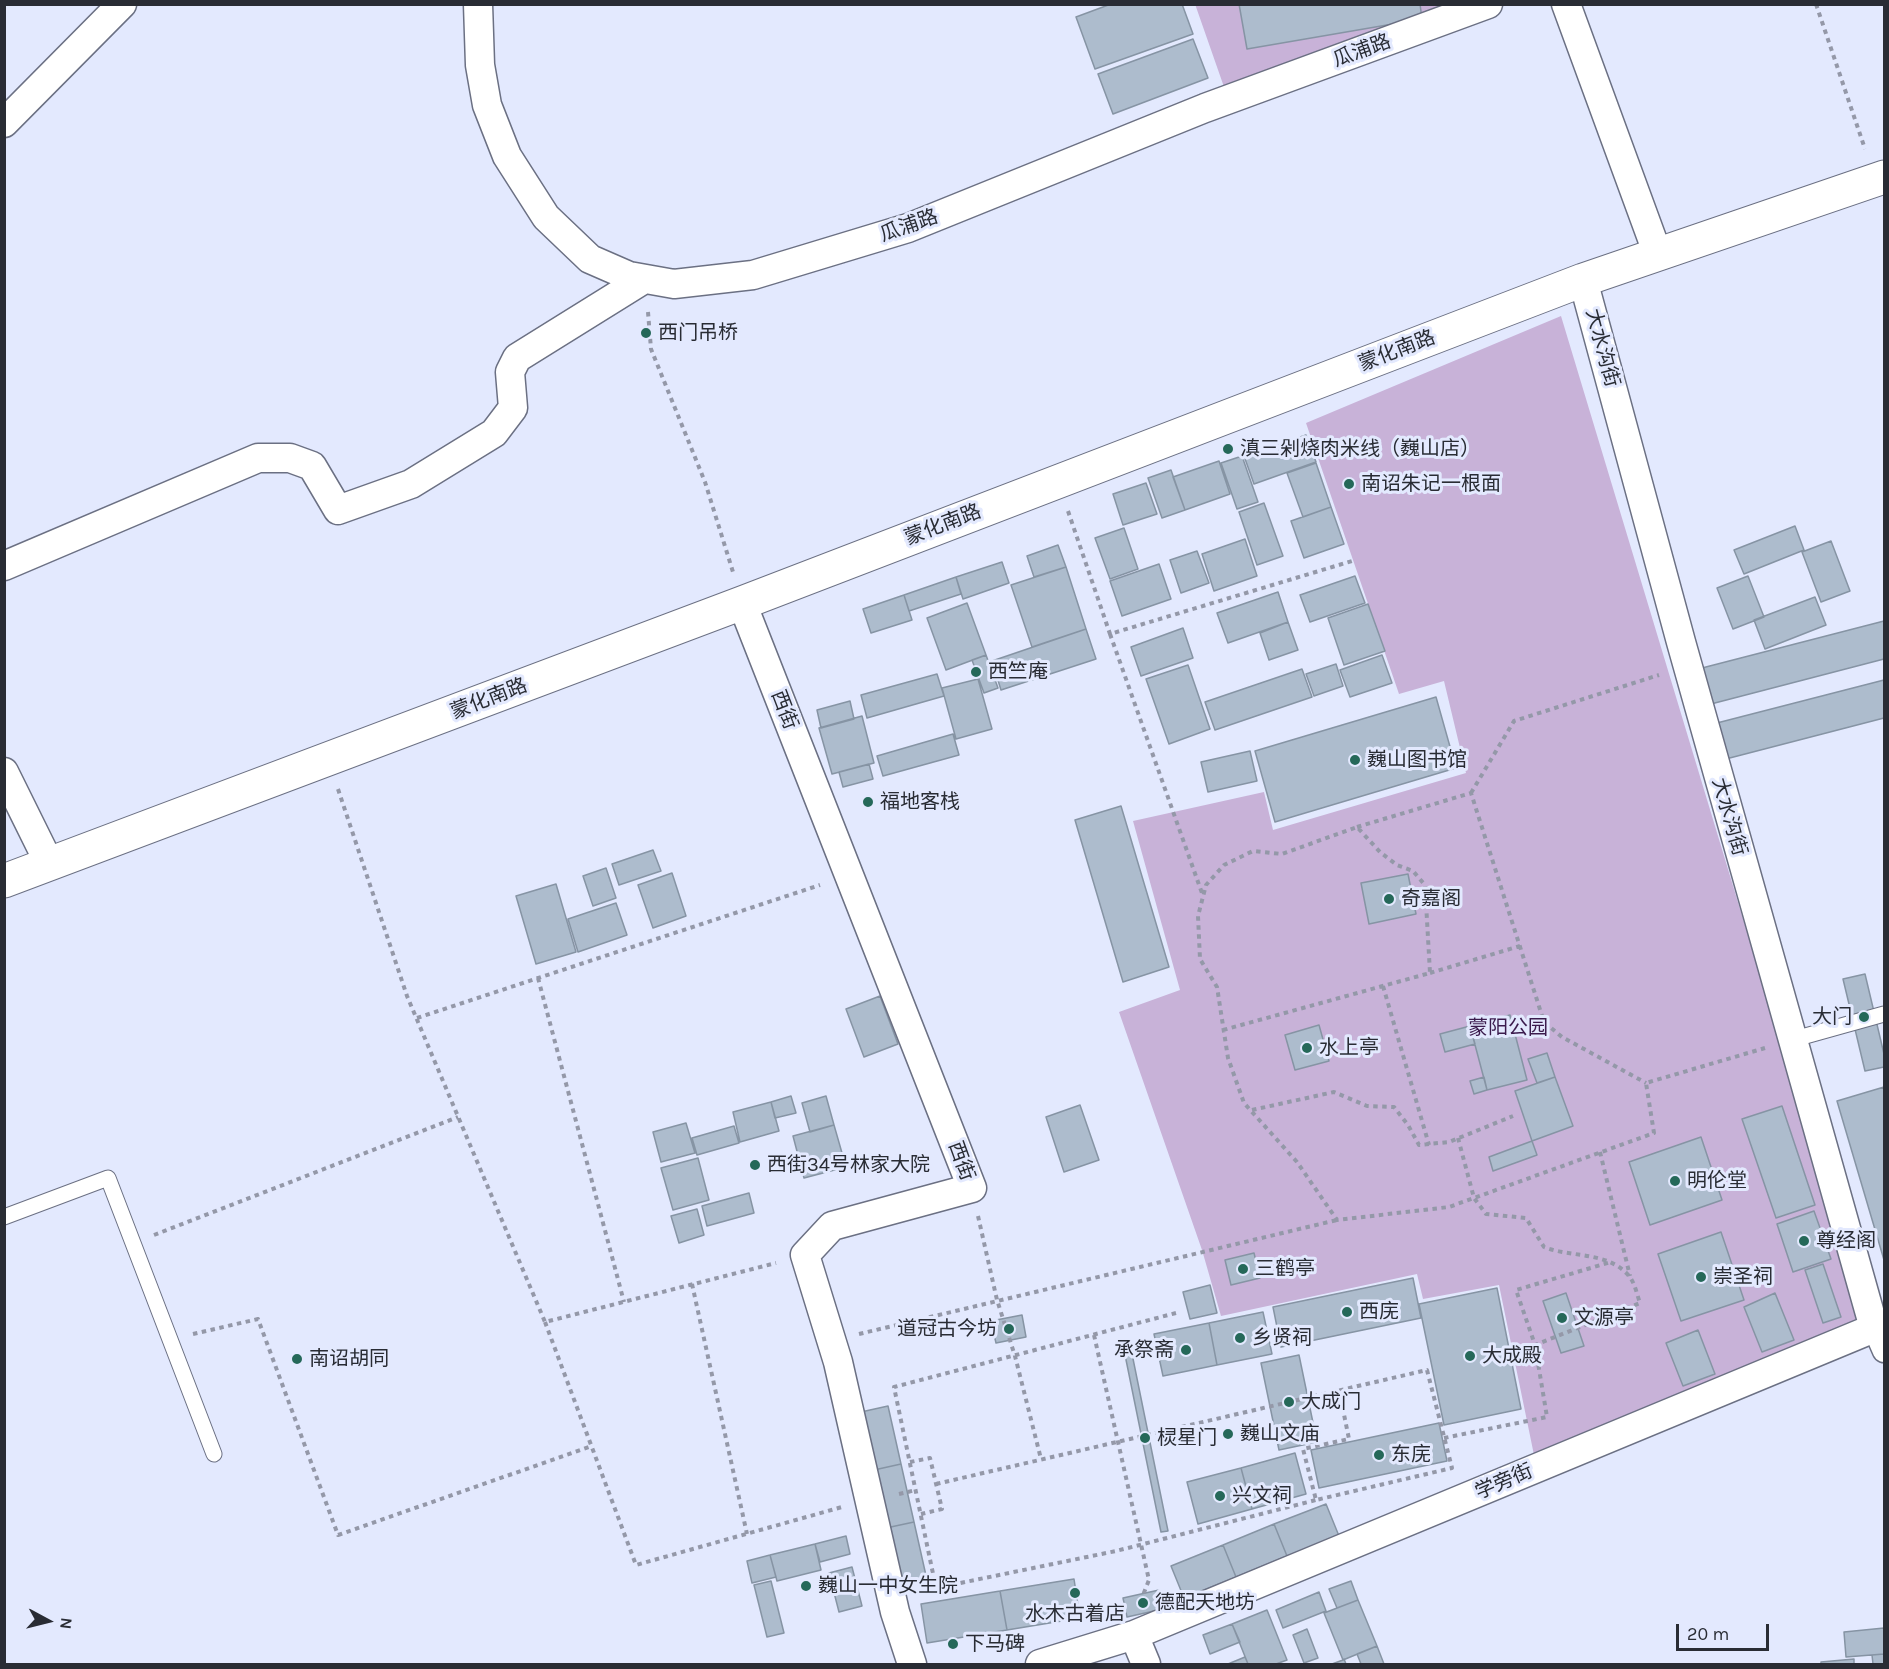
<!DOCTYPE html>
<html>
<head>
<meta charset="utf-8">
<style>
  body { margin:0 }
  #map { position:relative; width:1889px; height:1669px; overflow:hidden; background:#e3e9fe; font-family:Karla,sans-serif }
  canvas { display:block }
  .frame { position:absolute; inset:0; border:6px solid #292c34; pointer-events:none }
  .north { position:absolute; left:18px; top:1591px; width:60px; height:60px; -webkit-text-stroke:4px #e3e9fe; paint-order:stroke; rotate:97deg; font-size:16px; font-weight:700; line-height:24px; text-align:center; color:#292c34 }
  .north::after { content:''; display:block; margin:auto; width:21px; height:27px; background:#292c34; clip-path:polygon(50% 0,100% 100%,50% 72%,0 100%) }
  .scale { position:absolute; left:1676px; top:1624px; width:93px; height:27px; box-sizing:border-box; border:3px solid #292c34; border-top:0; padding-left:8px; font-size:18px; line-height:21px; white-space:nowrap; color:#292c34; -webkit-text-stroke:4px #e3e9fe; paint-order:stroke }
</style>
</head>
<body>
<div id="map">
<canvas width="1889" height="1669"></canvas>
<div class="frame"></div>
<div class="north">N</div>
<div class="scale">20 m</div>
</div>
<script>
const c = document.querySelector('canvas').getContext('2d');
c.lineJoin = 'round';
function fill(path, color) { c.fillStyle = color; c.fill(path, 'evenodd'); }
function trace(path, color, width, dash) { c.strokeStyle = color; c.lineWidth = width; c.lineCap = dash ? 'butt' : 'round'; c.setLineDash(dash || []); c.stroke(path); }
function write(font, color, halo, rows, align = 'center') {
  c.font = font + ' Karla,"Noto Sans SC",sans-serif'; c.lineWidth = 6; c.setLineDash([]); c.textBaseline = 'middle'; c.strokeStyle = halo; c.fillStyle = color; for (const [text, x, y, turn = 0] of rows) {
    c.save(); c.translate(x, y); c.rotate((+turn || 0) * Math.PI / 180); c.textAlign = isNaN(turn) ? turn : align; if (halo) c.strokeText(text, 0, 0); c.fillText(text, 0, 0); c.restore();
  }
}
const green = new Path2D(`
  M1195,4L1472,5L1224,87Z
  M1561,316L1865,1323L1534,1455L1499,1285L1423,1299L1417,1274L1221,1316L1202,1250L1119,1012L1180,990L1133,821L1264,792L1273,830L1466,773L1444,681L1399,694L1306,423Z`);
const building = new Path2D(`
  M1111,4H1182L1193,34L1095,69L1076,17Z
  M1239,4H1420L1422,19L1247,49Z
  M1193,39L1208,78L1113,114L1098,74Z
  M1306,435L1316,462L1254,484L1244,456Z
  M1242,456L1258,502L1237,509L1221,463Z
  M1219,461L1230,494L1185,510L1173,477Z
  M1316,463L1331,507L1303,517L1287,473Z
  M1171,470L1185,510L1162,518L1148,478Z
  M1146,483L1157,514L1123,525L1113,494Z
  M1264,503L1283,556L1257,565L1239,512Z
  M1331,507L1344,544L1304,558L1291,521Z
  M1795,526L1804,550L1744,574L1734,550Z
  M1124,528L1138,569L1110,579L1095,538Z
  M1245,539L1257,576L1214,591L1202,554Z
  M1831,541L1850,591L1821,602L1802,552Z
  M1058,545L1066,567L1034,577L1027,556Z
  M1197,551L1209,583L1181,593L1170,560Z
  M1002,562L1009,583L963,599L956,577Z
  M1159,564L1171,599L1122,616L1110,581Z
  M1066,567L1086,629L1032,647L1011,585Z
  M1355,576L1365,603L1310,622L1300,595Z
  M1748,576L1764,617L1733,629L1717,588Z
  M956,577L961,594L909,611L904,595Z
  M1278,592L1288,622L1228,643L1217,613Z
  M904,595L912,620L871,633L863,609Z
  M1815,597L1826,625L1765,649L1754,620Z
  M967,603L986,655L946,670L927,618Z
  M1368,604L1385,651L1344,665L1328,618Z
  M1884,621V659L1711,704L1702,668Z
  M1288,622L1298,650L1269,660L1260,633Z
  M1183,628L1193,658L1141,676L1131,647Z
  M1086,629L1096,659L1001,690L992,661Z
  M986,655L998,688L984,693L972,660Z
  M1382,655L1392,683L1350,697L1340,670Z
  M1336,664L1343,686L1314,696L1306,674Z
  M1188,665L1210,729L1169,744L1146,679Z
  M1302,669L1312,697L1215,730L1205,702Z
  M937,674L944,696L867,718L861,695Z
  M978,679L992,729L956,739L942,688Z
  M1884,680V718L1722,760L1713,724Z
  M1436,697L1456,768L1275,822L1255,751Z
  M850,701L854,719L821,728L817,710Z
  M862,716L874,763L832,774L819,728Z
  M953,734L959,755L883,776L877,756Z
  M1250,751L1257,781L1208,792L1201,762Z
  M869,764L873,779L843,787L839,772Z
  M1121,806L1169,967L1123,982L1075,820Z
  M653,850L661,871L619,885L612,864Z
  M606,868L616,898L593,906L583,876Z
  M672,873L686,916L653,928L638,885Z
  M1408,874L1416,914L1369,924L1361,883Z
  M556,884L576,952L536,964L516,896Z
  M616,903L627,935L578,952L568,919Z
  M1865,974L1884,1054V1067L1865,1071L1843,979Z
  M880,996L898,1044L864,1057L846,1009Z
  M1510,1015L1527,1080L1487,1090L1470,1026Z
  M1319,1025L1329,1061L1295,1070L1285,1035Z
  M1470,1026L1475,1044L1445,1052L1440,1034Z
  M1547,1053L1555,1077L1537,1083L1528,1059Z
  M1484,1077L1487,1090L1474,1094L1470,1081Z
  M1555,1077L1573,1126L1532,1141L1515,1091Z
  M1884,1087V1260L1837,1101Z
  M791,1096L796,1113L775,1118L771,1102Z
  M826,1096L834,1125L810,1132L802,1103Z
  M771,1102L779,1131L740,1142L733,1112Z
  M1080,1105L1099,1160L1064,1172L1046,1117Z
  M1782,1106L1815,1205L1776,1218L1742,1119Z
  M686,1123L695,1153L661,1162L653,1132Z
  M834,1125L846,1167L804,1178L793,1136Z
  M734,1126L739,1143L697,1155L692,1138Z
  M1701,1137L1722,1200L1650,1225L1629,1162Z
  M1532,1141L1537,1155L1493,1171L1489,1157Z
  M698,1158L709,1200L673,1210L661,1168Z
  M749,1193L754,1213L707,1226L702,1206Z
  M697,1209L704,1235L679,1243L671,1216Z
  M1814,1211L1831,1259L1793,1272L1777,1224Z
  M1721,1232L1744,1300L1681,1321L1658,1254Z
  M1254,1253L1260,1278L1231,1285L1225,1260Z
  M1823,1264L1841,1317L1823,1323L1805,1270Z
  M1413,1278L1421,1318L1281,1347L1273,1307Z
  M1210,1285L1217,1313L1190,1319L1183,1292Z
  M1497,1288L1521,1409L1444,1425L1419,1304Z
  M1566,1293L1584,1346L1561,1353L1543,1301Z
  M1775,1293L1794,1340L1762,1352L1744,1307Z
  M1263,1312L1272,1354L1217,1365L1209,1323Z
  M1022,1315L1026,1337L996,1343L991,1321Z
  M1209,1323L1217,1365L1163,1376L1154,1334Z
  M1698,1330L1715,1374L1683,1386L1666,1343Z
  M1130,1344L1168,1531L1161,1532L1123,1345Z
  M1299,1355L1317,1442L1279,1450L1261,1363Z
  M888,1406L901,1464L874,1470L861,1412Z
  M1439,1423L1447,1461L1319,1488L1311,1450Z
  M1295,1453L1306,1494L1252,1509L1241,1468Z
  M901,1464L914,1522L886,1528L874,1470Z
  M1241,1468L1252,1509L1198,1524L1187,1482Z
  M1326,1504L1339,1536L1287,1556L1274,1524Z
  M914,1522L927,1580L899,1586L886,1528Z
  M1274,1524L1287,1556L1236,1577L1223,1545Z
  M846,1536L850,1554L820,1562L815,1544Z
  M815,1544L821,1570L777,1581L770,1555Z
  M1223,1545L1236,1577L1184,1598L1171,1566Z
  M770,1555L776,1577L752,1583L747,1561Z
  M852,1567L862,1606L839,1612L829,1573Z
  M1074,1579L1080,1618L1007,1630L1000,1591Z
  M771,1581L784,1633L767,1637L754,1585Z
  M1351,1581L1358,1600L1337,1608L1329,1589Z
  M1159,1590L1163,1609L1127,1617L1123,1598Z
  M1000,1591L1007,1630L927,1643L921,1604Z
  M1319,1592L1326,1611L1283,1628L1276,1610Z
  M1358,1600L1377,1646L1343,1660L1324,1613Z
  M1267,1610L1287,1660L1276,1664H1248L1232,1624Z
  M1232,1624L1240,1642L1210,1654L1203,1635Z
  M1884,1628V1654L1846,1657L1844,1632Z
  M1307,1629L1318,1658L1304,1663L1293,1635Z
  M1377,1646L1384,1664H1361L1357,1654Z
  M1884,1654V1664H1873L1872,1655Z
  M1245,1657L1248,1664H1228Z
  M1344,1659L1346,1664H1332L1343,1660Z
  M1854,1659V1664H1821V1662Z`);
const path = new Path2D(`
  M1816,4L1865,149
  M648,312L651,349L705,482L733,572
  M1068,511L1110,634L1352,561
  M1110,634L1203,896
  M338,789L407,996L545,1322L776,1263
  M1471,793L1514,721L1659,675
  M1357,827L1471,793L1544,1022L1562,1037L1646,1083
  M1430,973L1520,946
  M538,978L624,1302
  M1383,986L1429,1145
  M417,1018L820,885
  M1223,1030L1430,973L1425,885L1413,871L1397,865L1380,852L1357,827L1282,854L1253,851L1224,865L1206,885L1198,916L1200,959L1217,987L1228,1058L1244,1103L1297,1162L1337,1220L1449,1207L1654,1133L1646,1083L1765,1048
  M1252,1110L1334,1092L1367,1106L1394,1107L1408,1125L1419,1145L1449,1142L1513,1116
  M1458,1138L1474,1198L1486,1214L1526,1218L1544,1247C1572,1258 1608,1251 1629,1276C1635,1283 1637,1295 1640,1303L1535,1345L1516,1290L1611,1262
  M1600,1152L1630,1276
  M978,1216L997,1300L1015,1356L1041,1459
  M154,1235L458,1117
  M692,1284L747,1534
  M1176,1313L894,1387L936,1588L1116,1551L1316,1500
  M545,1322L636,1565L842,1507
  M193,1334L258,1319L338,1535L592,1446
  M859,1334L1337,1220
  M1094,1335L1149,1580L1141,1600
  M1444,1438L1547,1417L1535,1345
  M910,1462L930,1458L942,1509L921,1514
  M936,1484L1427,1370L1452,1468L1316,1500L1303,1449L1349,1439L1339,1390
  M899,1494L916,1490`);
const service = new Path2D(`
  M1791,1040L1884,1014
  M4,1217L108,1178L214,1454`);
const pedestrian = new Path2D(`
  M1874,1328L1884,1351`);
const minor = new Path2D(`
  M478,4L480,65L487,105L507,156L546,217L590,259L629,276L674,284L753,275L908,228L1205,108L1488,4
  M1566,4L1658,255
  M4,123L122,4
  M1583,280L1681,642L1874,1328
  M4,566L258,458H290L312,466L338,510L411,484L494,433L513,408L510,372L517,358L644,279
  M742,603L972,1188L832,1226L805,1255L838,1362L895,1612L912,1664
  M4,772L49,863
  M1134,1635L1146,1664
  M1040,1664L1134,1635L1884,1324`);
const secondary = new Path2D(`
  M4,881L742,603L1583,280L1884,177`);
const markers = [
  [646,333,6,"#256859"],
  [1228,449,6,"#256859"],
  [1349,484,6,"#256859"],
  [976,672,6,"#256859"],
  [1355,760,6,"#256859"],
  [868,802,6,"#256859"],
  [1389,899,6,"#256859"],
  [1864,1017,6,"#256859"],
  [1307,1048,6,"#256859"],
  [755,1165,6,"#256859"],
  [1675,1181,6,"#256859"],
  [1804,1241,6,"#256859"],
  [1243,1269,6,"#256859"],
  [1701,1277,6,"#256859"],
  [1347,1312,6,"#256859"],
  [1562,1318,6,"#256859"],
  [1009,1329,6,"#256859"],
  [1240,1338,6,"#256859"],
  [1186,1350,6,"#256859"],
  [1470,1356,6,"#256859"],
  [297,1359,6,"#256859"],
  [1289,1402,6,"#256859"],
  [1228,1434,6,"#256859"],
  [1145,1438,6,"#256859"],
  [1379,1455,6,"#256859"],
  [1220,1496,6,"#256859"],
  [806,1586,6,"#256859"],
  [1075,1593,6,"#256859"],
  [1143,1603,6,"#256859"],
  [953,1644,6,"#256859"]
];
const streetNames = [
  ["瓜浦路",1362,51,-20],
  ["瓜浦路",909,226,-19],
  ["大水沟街",1602,348,75],
  ["蒙化南路",1397,351,-21],
  ["蒙化南路",943,525,-21],
  ["蒙化南路",489,699,-21],
  ["西街",784,710,69],
  ["大水沟街",1729,817,74],
  ["西街",961,1161,70],
  ["学旁街",1504,1482,-23]
];
const poiNames = [
  ["西门吊桥",658,333],
  ["滇三剁烧肉米线（巍山店）",1240,449],
  ["南诏朱记一根面",1361,484],
  ["西竺庵",988,672],
  ["巍山图书馆",1367,760],
  ["福地客栈",880,802],
  ["奇嘉阁",1401,899],
  ["大门",1852,1017,"right"],
  ["水上亭",1319,1048],
  ["西街34号林家大院",767,1165],
  ["明伦堂",1687,1181],
  ["尊经阁",1816,1241],
  ["三鹤亭",1255,1269],
  ["崇圣祠",1713,1277],
  ["西庑",1359,1312],
  ["文源亭",1574,1318],
  ["道冠古今坊",997,1329,"right"],
  ["乡贤祠",1252,1338],
  ["承祭斋",1174,1350,"right"],
  ["大成殿",1482,1356],
  ["南诏胡同",309,1359],
  ["大成门",1301,1402],
  ["巍山文庙",1240,1434],
  ["棂星门",1157,1438],
  ["东庑",1391,1455],
  ["兴文祠",1232,1496],
  ["巍山一中女生院",818,1586],
  ["德配天地坊",1155,1603],
  ["水木古着店",1075,1614,"center"],
  ["下马碑",965,1644]
];
const parkNames = [
  ["蒙阳公园",1508,1028]
];
fill(green, '#c8b2d8');
fill(building, '#adbccd');
trace(building, '#8694a4', 1.5);
trace(service, '#6b7083', 17);
trace(pedestrian, '#6b7083', 25);
trace(minor, '#6b7083', 31);
trace(secondary, '#6b7083', 35);
trace(path, '#9498a8', 4, [4.5, 4.5]);
trace(service, '#fff', 15);
trace(pedestrian, '#fff', 22);
trace(minor, '#fff', 28);
trace(secondary, '#fff', 33);
for (const [x, y, r, color] of markers) { const dot = new Path2D(); dot.arc(x, y, r, 0, 2 * Math.PI); c.fillStyle = color; c.fill(dot); trace(dot, '#e3e9fe', 2); }
write('20px', '#292c34', '#e3e9fe', streetNames);
write('20px', '#292c34', '#e3e9fe', poiNames, 'left');
write('20px', '#3b1b4d', '#e3e9fe', parkNames);
</script>
</body>
</html>
